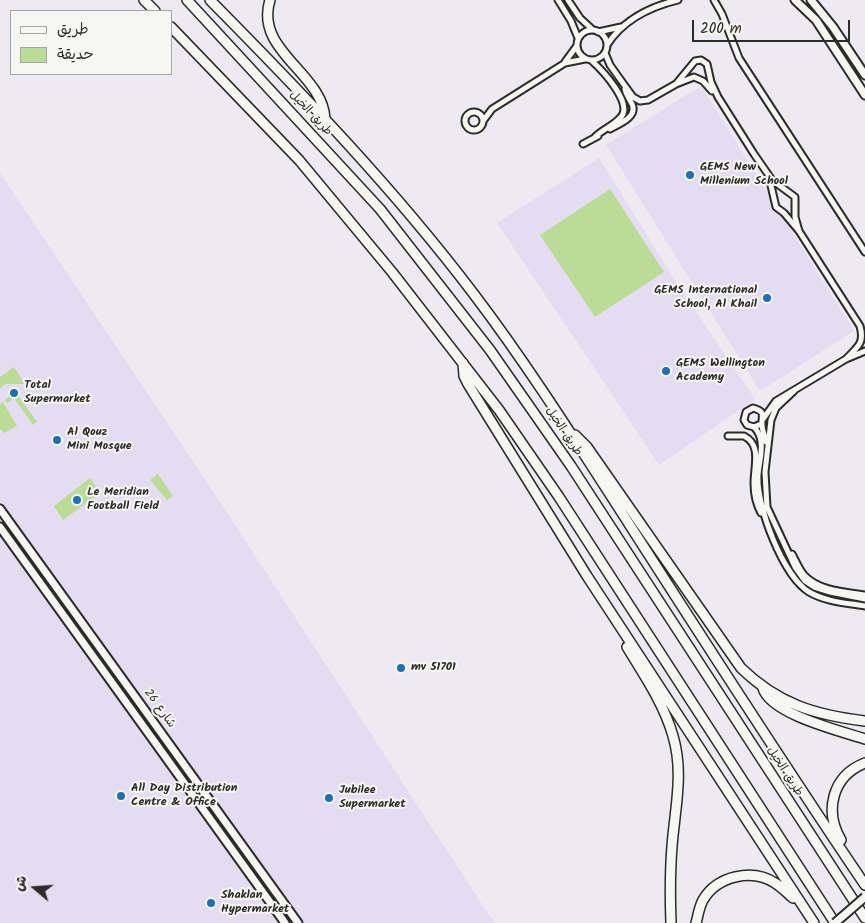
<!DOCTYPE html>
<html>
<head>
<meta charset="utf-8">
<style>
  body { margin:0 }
  #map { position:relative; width:865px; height:923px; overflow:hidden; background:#eeeaf1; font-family:Kalam,"Playpen Sans Arabic",sans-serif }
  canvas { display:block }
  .legend { position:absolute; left:10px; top:10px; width:162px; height:65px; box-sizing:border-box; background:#f6f6f2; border:1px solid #a5a5a2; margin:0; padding:6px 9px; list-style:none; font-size:15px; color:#2b2b2b }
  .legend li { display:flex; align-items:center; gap:10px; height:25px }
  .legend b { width:25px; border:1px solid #a5a5a2 }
  .north { position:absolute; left:10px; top:863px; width:50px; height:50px; -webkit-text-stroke:4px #f6f6f2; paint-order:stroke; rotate:288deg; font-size:14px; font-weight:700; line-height:20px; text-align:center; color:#2b2b2b }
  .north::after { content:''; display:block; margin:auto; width:18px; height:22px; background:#2b2b2b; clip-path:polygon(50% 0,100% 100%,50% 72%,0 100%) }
  .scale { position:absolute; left:692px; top:20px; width:158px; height:22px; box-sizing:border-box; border:2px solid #2b2b2b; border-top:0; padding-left:6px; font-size:15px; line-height:18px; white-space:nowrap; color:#2b2b2b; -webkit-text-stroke:4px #f6f6f2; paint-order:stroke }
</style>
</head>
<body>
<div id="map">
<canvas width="865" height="923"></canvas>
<ul class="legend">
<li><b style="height:6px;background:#f6f6f2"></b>طريق</li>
<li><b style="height:14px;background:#bbdc96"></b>حديقة</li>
</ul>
<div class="north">ش</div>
<div class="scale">200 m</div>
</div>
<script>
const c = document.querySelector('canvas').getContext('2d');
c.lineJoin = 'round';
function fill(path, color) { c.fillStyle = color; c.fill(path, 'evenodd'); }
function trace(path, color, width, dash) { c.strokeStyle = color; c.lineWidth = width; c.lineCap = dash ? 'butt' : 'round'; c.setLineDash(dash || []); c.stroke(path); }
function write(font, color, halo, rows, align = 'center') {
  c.font = font + ' Kalam,"Playpen Sans Arabic",sans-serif'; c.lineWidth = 4; c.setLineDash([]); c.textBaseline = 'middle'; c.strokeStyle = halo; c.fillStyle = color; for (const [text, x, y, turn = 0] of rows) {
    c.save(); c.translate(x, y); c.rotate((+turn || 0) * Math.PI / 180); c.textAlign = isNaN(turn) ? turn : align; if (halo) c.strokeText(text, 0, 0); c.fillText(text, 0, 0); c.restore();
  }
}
const built = new Path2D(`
  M701,86L854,331L760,391L606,145Z
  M599,158L673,277L755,399L659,465L497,223Z
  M0,173L222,505L494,923H0Z`);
const green = new Path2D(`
  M610,189L664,272L595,317L540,235Z
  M14,367L25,384H5L0,388V377Z
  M13,393L17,394L37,422L33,425L14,398L7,403L5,400Z
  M3,402L17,426L4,433L0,429V404Z
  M158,474L173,496L167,500L150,480Z
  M90,478L100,493L63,520L54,506Z`);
const street = new Path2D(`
  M558,0L571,21L578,38
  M568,0L580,18L593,30
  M714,0L722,14L739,58L865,252
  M577 45a15 15 0 1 1 30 0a15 15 0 1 1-30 0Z
  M598,32L621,27
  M607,45C623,20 649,7 678,0
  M605,53L610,65L625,86L633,97L640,101L648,100L676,84L694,77L703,81L712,91
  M592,61C602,70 635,105 620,118C613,126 603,129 595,137
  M565,62L576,47
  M676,84L695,61L701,60L707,64L711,82L718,97L754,154L772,180L795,197V217L799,231
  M465 121a9 9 0 1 1 18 0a9 9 0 1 1-18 0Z
  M483,121L492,109L565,63L585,59
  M610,129C619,124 638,117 632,104C629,99 626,94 625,89
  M583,144L598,136
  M769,177L776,207L784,213L799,231L860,326C865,344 857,347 846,359
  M794,391L776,408L771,420L765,472L767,507L795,567L805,581L814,587L830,592L865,599
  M763,419L776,401L846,359L865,351
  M761,424L754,427L747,425L744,420L746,412L753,408C767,412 761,416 762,425C762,430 765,436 766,442
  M754,427C767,440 759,460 758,475C756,506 783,576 809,592C826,602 847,603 865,606
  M728,436H744C762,445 754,466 754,483C754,494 756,504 761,513
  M792,554C796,561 799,569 804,575C819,591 845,592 865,595`);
const secondary = new Path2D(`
  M795,0L816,20L865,95
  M811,0L833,27L865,75
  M0,509L298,923
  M0,527L285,923`);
const highway = new Path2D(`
  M144,0L155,11
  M187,0L380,209L490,350L571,466L865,918
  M210,0C302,93 394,189 473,293C530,368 580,448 631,527C708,647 785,767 865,885
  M270,0C254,51 323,73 325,119
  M171,27L299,160L392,272L499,410L559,497L835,923
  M463,363L464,376L468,384L587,576L814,923
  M575,435L587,447L741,668C778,704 815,715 865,721
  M627,647C644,675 664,704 673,736C684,773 675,808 672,846C670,872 670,897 671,923
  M763,688C770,714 841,731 865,739
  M841,840C824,811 832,776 865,763
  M696,923C698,916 699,907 703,900C717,876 752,868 775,883C782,887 787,893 793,898`);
const secondaryBridge = new Path2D(`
  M835,923L865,897`);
const markers = [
  [690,175,5,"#1f6fb2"],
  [767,298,5,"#1f6fb2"],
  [666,371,5,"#1f6fb2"],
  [14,393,5,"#1f6fb2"],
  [57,440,5,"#1f6fb2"],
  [77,500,5,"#1f6fb2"],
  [401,668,5,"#1f6fb2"],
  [121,796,5,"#1f6fb2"],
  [329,798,5,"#1f6fb2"],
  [211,903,5,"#1f6fb2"]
];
const streetNames = [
  ["طريق الخيل",310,114,47],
  ["طريق الخيل",563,432,56],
  ["شارع 26",159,709,54],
  ["طريق الخيل",784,772,57]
];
const poiNames = [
  ["GEMS New",700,168],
  ["Millenium School",700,182],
  ["GEMS International",757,291,"right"],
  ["School, Al Khail",757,305,"right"],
  ["GEMS Wellington",676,364],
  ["Academy",676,378],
  ["Total",24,386],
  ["Supermarket",24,400],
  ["Al Qouz",67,433],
  ["Mini Mosque",67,447],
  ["Le Meridian",87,493],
  ["Football Field",87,507],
  ["mv 51701",411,668],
  ["All Day Distribution",131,789],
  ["Centre & Office",131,803],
  ["Jubilee",339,791],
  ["Supermarket",339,805],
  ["Shaklan",221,896],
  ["Hypermarket",221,910]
];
fill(built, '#e4dcf0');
fill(green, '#bbdc96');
trace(street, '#2b2b2b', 9);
trace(secondary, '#2b2b2b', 11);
trace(highway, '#2b2b2b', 12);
trace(street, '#f6f6f2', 5);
trace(secondary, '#f6f6f2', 7);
trace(highway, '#f6f6f2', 9);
trace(secondaryBridge, '#2b2b2b', 11, []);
trace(secondaryBridge, '#f6f6f2', 7);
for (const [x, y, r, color] of markers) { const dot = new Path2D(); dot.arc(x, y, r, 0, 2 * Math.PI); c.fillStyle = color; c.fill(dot); trace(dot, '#f6f6f2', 2); }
write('12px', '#2b2b2b', '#f6f6f2', streetNames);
write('bold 12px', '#2b2b2b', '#f6f6f2', poiNames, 'left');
</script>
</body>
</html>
